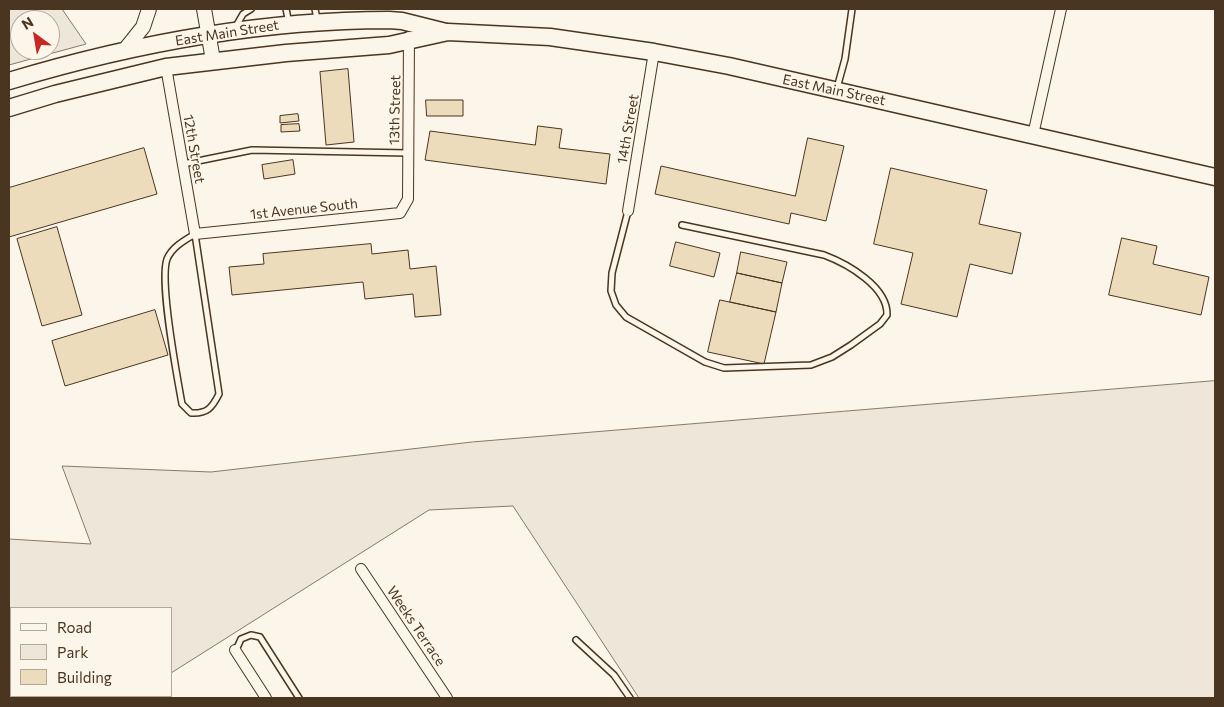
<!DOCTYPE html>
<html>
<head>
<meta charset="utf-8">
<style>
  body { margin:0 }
  #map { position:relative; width:1224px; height:707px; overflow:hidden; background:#fbf6e9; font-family:Commissioner,sans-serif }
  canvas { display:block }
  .frame { position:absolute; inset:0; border:10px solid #4a3520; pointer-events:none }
  .legend { position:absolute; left:10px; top:607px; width:162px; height:90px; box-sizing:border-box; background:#fbf6e9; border:1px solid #b4a999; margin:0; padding:6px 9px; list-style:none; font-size:15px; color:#4a3520 }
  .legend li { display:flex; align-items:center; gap:10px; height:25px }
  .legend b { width:25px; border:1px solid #b4a999 }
  .north { position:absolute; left:10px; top:10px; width:50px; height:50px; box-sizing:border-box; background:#fbf6e9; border:1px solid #b4a999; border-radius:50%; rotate:328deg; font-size:14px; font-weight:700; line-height:20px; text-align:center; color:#4a3520 }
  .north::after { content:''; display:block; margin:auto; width:18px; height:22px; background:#c62828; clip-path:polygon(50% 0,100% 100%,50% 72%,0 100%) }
</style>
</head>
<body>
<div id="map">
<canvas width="1224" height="707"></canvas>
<div class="frame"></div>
<ul class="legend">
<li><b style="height:6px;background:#fbf6e9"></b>Road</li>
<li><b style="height:14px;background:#ede6d9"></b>Park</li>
<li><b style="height:14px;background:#ecdcbc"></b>Building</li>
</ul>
<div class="north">N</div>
</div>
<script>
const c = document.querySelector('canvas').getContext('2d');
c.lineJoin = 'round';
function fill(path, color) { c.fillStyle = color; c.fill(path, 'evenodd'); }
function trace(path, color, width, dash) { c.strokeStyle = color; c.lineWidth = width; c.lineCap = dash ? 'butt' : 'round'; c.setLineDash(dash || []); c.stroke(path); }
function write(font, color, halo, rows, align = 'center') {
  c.font = font + ' Commissioner,sans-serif'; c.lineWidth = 4; c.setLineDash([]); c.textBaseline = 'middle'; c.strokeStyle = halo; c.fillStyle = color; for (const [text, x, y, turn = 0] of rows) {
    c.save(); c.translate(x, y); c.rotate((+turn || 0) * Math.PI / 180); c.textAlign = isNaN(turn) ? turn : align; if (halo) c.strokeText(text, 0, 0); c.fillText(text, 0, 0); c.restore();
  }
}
const green = new Path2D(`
  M9,9H62L86,44L9,65ZM20,20H50V50H20Z
  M1215,381V698H639L513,506L429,510L171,673V608H11V696H137L133,698H9V539L91,544L62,466L211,472L472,442Z`);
const building = new Path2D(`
  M348,69L354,142L326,145L320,72Z
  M426,100H463V116H427Z
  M298,114L299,121L280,123V116Z
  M299,124L300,131L281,132V125Z
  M538,126L562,129L559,148L610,154L606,184L425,160L430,131L535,145Z
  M808,138L844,146L826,221L791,213L789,224L655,194L661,166L795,196Z
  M144,148L157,194L9,237V188Z
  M293,160L295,174L264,179L262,165Z
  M891,168L987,190L979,224L1021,233L1012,274L970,264L957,317L901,304L913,253L874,244Z
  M57,227L82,315L42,326L17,239Z
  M1122,238L1157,246L1153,264L1209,277L1201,315L1109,295Z
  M676,242L720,253L714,277L670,266Z
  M371,244L372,254L408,250L410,269L436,266L441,315L415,317L413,294L365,299L363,282L232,295L229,267L264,264L263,254Z
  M741,252L787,262L782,283L737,273Z
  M737,273L782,283L776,312L730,302Z
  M720,300L776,312L764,364L708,352Z
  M155,310L168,355L65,386L52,341Z`);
const service = new Path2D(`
  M286,9L289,23
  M315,9L317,19
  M235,28L243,14L251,9
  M837,88L845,59L852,9
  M183,164L252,150L408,153
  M628,211L612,273L611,291L616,305L626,317L705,362L724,368L811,365L832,357L851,345L880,324L887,315C888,287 848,264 824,255L682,225
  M195,234L219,394C212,408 207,414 191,413L182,404C177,376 159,282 167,259C172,247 185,240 195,234Z
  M576,640L614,675L630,698
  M236,650L241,639L251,635L260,637L299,698`);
const minor = new Path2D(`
  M166,67L195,234L400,213L408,199L409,37
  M1033,135L1061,9
  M628,211L654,52
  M361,569L447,698
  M235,650L266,698
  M158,696L160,698`);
const secondary = new Path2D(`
  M204,9L213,60
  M123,52L143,27L149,9`);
const trunk = new Path2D(`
  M9,81C132,44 260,20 389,20L402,21L446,32
  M9,108L55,94L166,67L286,53L389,45L448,32L550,37L654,52L729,66L1215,177`);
const streetNames = [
  ["East Main Street",227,33,-9],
  ["East Main Street",834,90,12],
  ["13th Street",395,110,-89],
  ["14th Street",628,129,-80],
  ["12th Street",194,149,80],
  ["1st Avenue South",304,209,-6],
  ["Weeks Terrace",416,626,56]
];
fill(green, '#ede6d9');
trace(green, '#887966', 1);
fill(building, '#ecdcbc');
trace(building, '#4a3520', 1);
trace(service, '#4a3520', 8);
trace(minor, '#4a3520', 12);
trace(secondary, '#4a3520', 16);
trace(trunk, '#4a3520', 19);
trace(service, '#fbf6e9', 5);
trace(minor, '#fbf6e9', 10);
trace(secondary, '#fbf6e9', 14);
trace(trunk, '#fbf6e9', 16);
write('14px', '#4a3520', '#fbf6e9', streetNames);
</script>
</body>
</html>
